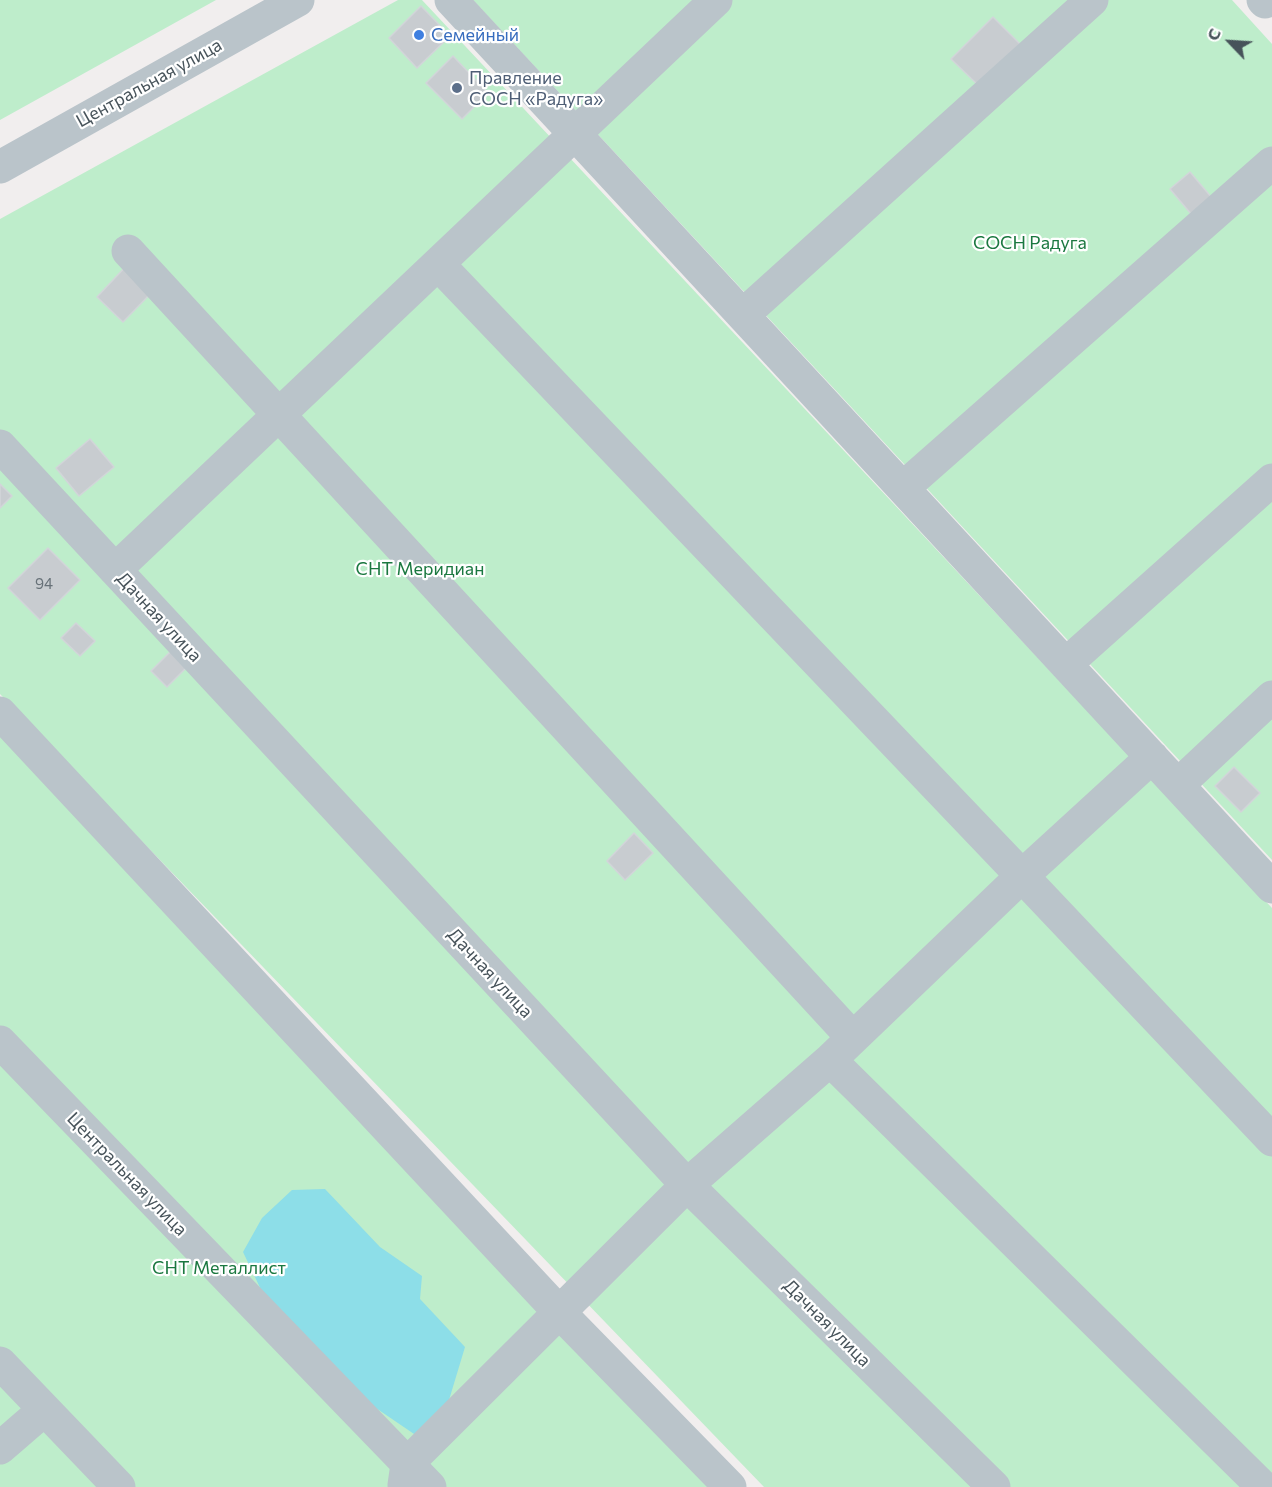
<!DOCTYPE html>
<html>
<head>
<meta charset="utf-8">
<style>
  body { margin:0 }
  #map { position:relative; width:1272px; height:1487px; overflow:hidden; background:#f1eeee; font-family:Commissioner,sans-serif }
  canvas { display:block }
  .north { position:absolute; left:1200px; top:12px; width:60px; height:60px; -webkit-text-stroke:4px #fff; paint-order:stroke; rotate:295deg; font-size:16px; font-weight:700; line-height:24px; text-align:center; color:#47535a }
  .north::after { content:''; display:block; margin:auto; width:21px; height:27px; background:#47535a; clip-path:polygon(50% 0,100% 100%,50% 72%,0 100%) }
</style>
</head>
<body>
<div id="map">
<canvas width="1272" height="1487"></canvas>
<div class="north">С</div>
</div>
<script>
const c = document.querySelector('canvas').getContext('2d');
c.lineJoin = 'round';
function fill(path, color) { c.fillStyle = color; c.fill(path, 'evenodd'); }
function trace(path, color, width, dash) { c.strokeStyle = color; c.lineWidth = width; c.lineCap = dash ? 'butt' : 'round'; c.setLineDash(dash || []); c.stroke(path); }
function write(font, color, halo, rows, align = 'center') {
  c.font = font + ' Commissioner,sans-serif'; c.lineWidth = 4.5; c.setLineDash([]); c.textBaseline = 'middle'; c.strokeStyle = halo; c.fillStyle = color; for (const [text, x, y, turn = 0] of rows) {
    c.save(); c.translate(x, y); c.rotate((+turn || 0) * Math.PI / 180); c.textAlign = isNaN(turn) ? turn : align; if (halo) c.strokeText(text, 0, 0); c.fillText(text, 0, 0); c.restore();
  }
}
const green = new Path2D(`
  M0,0H216L0,120Z
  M398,0H422L1272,908V1487H764L0,694V219Z
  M473,0H1232L1272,44V860Z
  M0,733L729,1487H132L0,1349Z
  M0,1373L110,1487H0Z`);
const water = new Path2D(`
  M325,1189L380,1247L422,1276L420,1299L465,1347L449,1400L417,1436L370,1404L264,1296L243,1252L262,1218L292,1190Z`);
const building = new Path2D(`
  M421,6L450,36L417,68L389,38Z
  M993,17L1020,44L978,85L951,59Z
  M453,56L488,93L462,119L426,83Z
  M1190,172L1212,198L1192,215L1170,189Z
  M130,262L157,287L123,322L97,297Z
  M90,439L114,467L79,496L56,468Z
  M0,484L12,496L0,508Z
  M48,548L80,580L40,620L8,588Z
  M76,623L95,641L80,656L61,638Z
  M174,648L190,664L167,687L151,671Z
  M1234,767L1260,793L1241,812L1215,786Z
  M634,833L653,853L625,880L607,861Z`);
const minor = new Path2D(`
  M451,0L1272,887
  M1263,0L1265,2
  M0,167L298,0
  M128,251L853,1038
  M438,264L1022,876L1272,1140
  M743,315L1092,0
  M0,446L687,1185L994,1487
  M903,488L1272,163
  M115,570L716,0
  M1066,664L1272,480
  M0,713L560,1313L730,1487
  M1152,757L1022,876L830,1060L1263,1487
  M1178,785L1272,697
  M0,1042L430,1487
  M0,1363L119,1487
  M0,1448L44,1410
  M404,1485L407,1464L687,1185L830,1060`);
const markers = [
  [419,35,6,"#3f7fe0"],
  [457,88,6,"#5c6f8a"]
];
const numberNames = [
  ["94",44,584]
];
const shopNames = [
  ["Семейный",431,35]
];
const serviceNames = [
  ["Правление",469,78],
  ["СОСН «Радуга»",469,99]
];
const streetNames = [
  ["Центральная улица",149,83,-29],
  ["Дачная улица",159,617,47],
  ["Дачная улица",490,973,47],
  ["Центральная улица",127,1174,46],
  ["Дачная улица",827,1323,45]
];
const parkNames = [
  ["СОСН Радуга",1030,243],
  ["СНТ Меридиан",420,569],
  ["СНТ Металлист",219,1268]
];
fill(green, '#beedcb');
fill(water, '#8ddee8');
fill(building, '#c8ccd0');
trace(building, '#d2d5d9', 1.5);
trace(minor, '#bac4ca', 33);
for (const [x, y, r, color] of markers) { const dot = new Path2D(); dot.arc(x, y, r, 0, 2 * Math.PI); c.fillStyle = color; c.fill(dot); trace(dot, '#fff', 2); }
write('15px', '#677178', null, numberNames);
write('18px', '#366cbe', '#fff', shopNames, 'left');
write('18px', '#4e5e75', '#fff', serviceNames, 'left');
write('18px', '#47535a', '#fff', streetNames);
write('18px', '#1b7840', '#fff', parkNames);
</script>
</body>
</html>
